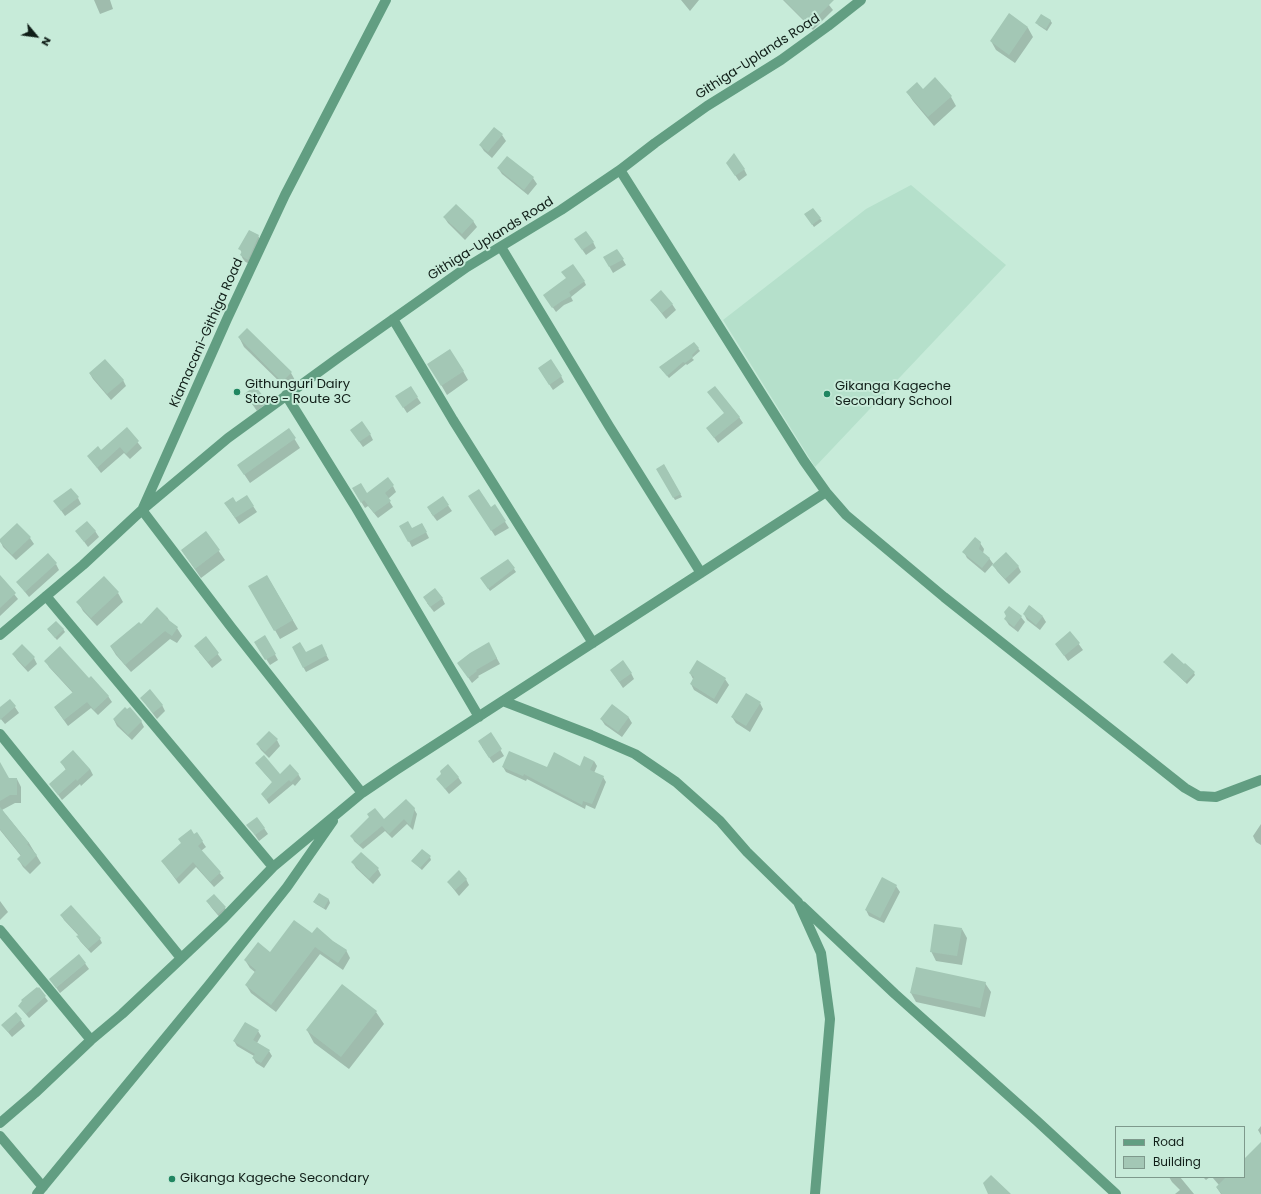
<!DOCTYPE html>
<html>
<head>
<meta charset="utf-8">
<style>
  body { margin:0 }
  #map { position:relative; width:1261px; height:1194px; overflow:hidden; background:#c7ebd9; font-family:Poppins,sans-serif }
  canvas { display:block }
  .legend { position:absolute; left:1115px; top:1126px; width:130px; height:52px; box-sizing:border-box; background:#c7ebd9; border:1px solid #7e998c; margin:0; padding:5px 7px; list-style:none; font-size:12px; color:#101e18 }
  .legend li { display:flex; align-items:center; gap:8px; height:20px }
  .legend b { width:20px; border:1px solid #7e998c }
  .north { position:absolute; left:16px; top:16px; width:40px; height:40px; -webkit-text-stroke:3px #c7ebd9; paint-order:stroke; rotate:119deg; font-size:11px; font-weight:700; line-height:16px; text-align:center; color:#101e18 }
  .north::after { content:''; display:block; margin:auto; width:14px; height:18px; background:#101e18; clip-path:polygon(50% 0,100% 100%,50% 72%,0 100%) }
</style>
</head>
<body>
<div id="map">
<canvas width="1261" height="1194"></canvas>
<ul class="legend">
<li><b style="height:5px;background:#629e82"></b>Road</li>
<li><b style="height:11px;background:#a3c7b5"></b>Building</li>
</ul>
<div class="north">N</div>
</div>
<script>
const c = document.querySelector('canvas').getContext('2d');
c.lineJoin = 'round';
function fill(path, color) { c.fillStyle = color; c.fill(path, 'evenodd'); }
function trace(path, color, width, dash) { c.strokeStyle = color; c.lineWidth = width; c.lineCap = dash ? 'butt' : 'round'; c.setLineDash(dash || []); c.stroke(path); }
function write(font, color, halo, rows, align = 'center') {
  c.font = font + ' Poppins,sans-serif'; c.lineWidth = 4; c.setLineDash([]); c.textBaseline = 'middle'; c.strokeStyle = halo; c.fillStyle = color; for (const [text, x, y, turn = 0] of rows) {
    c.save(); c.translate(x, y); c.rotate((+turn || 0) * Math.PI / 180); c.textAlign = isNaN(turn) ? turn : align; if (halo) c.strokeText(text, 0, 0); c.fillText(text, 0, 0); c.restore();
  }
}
const built = new Path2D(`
  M911,185L1006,265L815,467L723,320L866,209Z`);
const shadow = new Path2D(`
  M94,0H110L113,9L100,14Z
  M681,0H699L690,11Z
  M783,0H825L833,10L813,30Z
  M1009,15L1028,28L1033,37L1015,63L996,50L991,41Z
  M1050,20L1052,23L1047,31L1038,25L1037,23Z
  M923,90L951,97L956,106L934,126L913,101L907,92Z
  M494,128L502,135L506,141L492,158L484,151L480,145Z
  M507,157L533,178L537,184L528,195L502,174L498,168Z
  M727,163L744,169L747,175L739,181Z
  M813,209L822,221L814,227L807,217Z
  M444,217L473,221L477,227L465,240L448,223Z
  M258,236L262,242L251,265L244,261L241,255L242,253L240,249Z
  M593,242L596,248L586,255L579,245Z
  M617,250L626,265L613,273L604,257Z
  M584,281L586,285L571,297L573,301L564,305L556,312L547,299Z
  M652,301L672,304L676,310L666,319Z
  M247,329L291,373L296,382L288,390L244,347L239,337Z
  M694,343L700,351L692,358L694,360L687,365L686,364L669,378L662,370Z
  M429,364L463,371L468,380L447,395Z
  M90,374L123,380L126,386L111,400L93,379Z
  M543,375L561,376L564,382L553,390Z
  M410,387L421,403L407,413L400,402Z
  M245,394L263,397L267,403L257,411Z
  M739,417L743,423L718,443L707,428Z
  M127,429L142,448L130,459L124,453L101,473L88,456L101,452Z
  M289,430L300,448L250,483L244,474Z
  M370,434L373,440L363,447L355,436Z
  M664,465L682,497L675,500L657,469Z
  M393,486L396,492L388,499L393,507L378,518L368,506L365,508L353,489L367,494Z
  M442,497L452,511L437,521L431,513Z
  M78,498L81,504L65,516L55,502Z
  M473,502L491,508L495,506L509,528L495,536Z
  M236,503L253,506L257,512L239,524L229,509Z
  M17,524L30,538L34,544L16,560L3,547L0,540Z
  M422,524L429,538L412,547L401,526L412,530Z
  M95,531L99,537L88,547L77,532Z
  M206,533L225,560L201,578L182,551Z
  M980,543L984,549L983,553L989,558L994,565L1018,566L1021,572L1009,584L997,571L993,564L985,573L967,558L964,552Z
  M508,560L516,572L490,591L483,581Z
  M56,564L59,570L29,597L17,582Z
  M0,576L18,599L0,616Z
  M267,576L298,629L280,639L250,586Z
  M118,593L123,602L97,626L83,611L78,602Z
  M442,598L445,604L434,612L427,603Z
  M1030,606L1043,617L1046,622L1040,630L1027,620L1024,614Z
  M167,617L170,622L177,628L182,636L177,643L170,639L131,672L116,655L111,647L141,625Z
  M1021,617L1025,622L1018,632L1009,625L1005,619Z
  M63,629L65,632L57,640L48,630Z
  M1070,632L1083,650L1068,661L1056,644Z
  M265,636L278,660L270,665L255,642Z
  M206,638L222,660L212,668L199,652Z
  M489,644L500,664L478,676L479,677L472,683L458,663Z
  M321,645L329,660L306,672L293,648L306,654Z
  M13,654L34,658L37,664L28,672L17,660Z
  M46,661L89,679L108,696L112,702L98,715L91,708L68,726L55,708L73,693L49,667Z
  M697,662L725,679L729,685L717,704L694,690L691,684L693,679L690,673Z
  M1164,662L1194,673L1195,675L1187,684Z
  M611,670L631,673L634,679L623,688Z
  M141,698L162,705L165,711L157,719Z
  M10,700L19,713L5,724L0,718V708Z
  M760,703L763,709L750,732L736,723L732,717Z
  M612,705L629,718L632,723L622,737L605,725L601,719Z
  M114,720L141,721L144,727L132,740L117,726Z
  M491,734L504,756L493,763L482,747Z
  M277,740L280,746L269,758L261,750L257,744Z
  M594,761L597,766L594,773L603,777L606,782L595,809L586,805L585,809L527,779L526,781L506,772L503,767L547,768L580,767Z
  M62,763L90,769L93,775L81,786L80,784L62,800L50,784L66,770Z
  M0,764L8,779H17L21,787V803H15L2,810L29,843L41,863L30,874L23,867L18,859L21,856L0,830Z
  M260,768L280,775L298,774L301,779L295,786L293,784L269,804L262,794L273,783Z
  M458,777L462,783L449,794L437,779Z
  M414,809L417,814L413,830L407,824L392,838L385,831L363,849L354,841L352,836L384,820Z
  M1261,824V845L1256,842L1253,836Z
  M248,825L264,828L268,834L259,841Z
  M197,834L206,847L201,851L224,878L214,887L196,867L179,884L162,861Z
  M430,857L431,860L422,870L412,861Z
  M353,863L378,869L381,875L373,884L356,868Z
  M466,879L469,885L459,896L448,882Z
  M896,886L900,892L884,923L869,916L866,910Z
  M319,894L329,900L330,903L326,910L316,904L314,902Z
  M0,901L8,912L0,920Z
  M207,901L225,908L228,913L222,920L211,907Z
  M61,915L100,939L102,943L91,953L80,941L78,937L79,936L64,920Z
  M962,929L967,938L962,965L936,961L931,951Z
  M312,934L332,941L346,950L350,958L343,970L320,954L276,1012L251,993L246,985L256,973L250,968L245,960L270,953Z
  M79,955L89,969L60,993L50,979Z
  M985,983L991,992L985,1017L916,1002L911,993Z
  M39,989L48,1001L29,1018L19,1006Z
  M376,1012L384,1024L349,1069L314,1043L307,1030Z
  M16,1013L25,1026L12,1037L2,1025Z
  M245,1023L258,1031L261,1036L257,1043L269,1051L272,1056L264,1068L256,1063L253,1058L254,1056L237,1046L234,1041Z
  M1261,1126V1135L1258,1130Z
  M1244,1160L1261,1165V1194H1221L1217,1188L1219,1185L1212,1177H1244Z
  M1169,1177H1180L1194,1194H1175L1180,1190L1172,1182Z
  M1203,1177H1210L1206,1180Z`);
const building = new Path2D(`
  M784,0H834L809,25Z
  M1009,13L1028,27L1009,55L990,41Z
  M1041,14L1051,20L1046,29L1035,23Z
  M935,77L952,96L928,117L906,92L917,82L923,89Z
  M494,127L503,134L488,152L479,145Z
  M734,153L745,169L735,176L726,163Z
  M507,156L534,177L524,190L497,168Z
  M456,204L474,221L462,234L443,217Z
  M813,208L821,218L812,225L804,214Z
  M249,230L259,235L248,260L240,255L242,251L238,249Z
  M586,231L594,242L582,250L574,239Z
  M617,249L624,259L609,267L603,257Z
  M573,264L585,281L569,292L571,296L562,301L552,308L543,295L566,278L561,272Z
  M661,290L673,304L662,313L650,300Z
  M247,328L292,372L282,382L238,337Z
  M694,342L699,348L692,355L693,357L685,363L683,362L667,376L659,367Z
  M450,349L464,371L441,386L427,364Z
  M105,359L124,380L107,394L89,373Z
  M551,359L562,376L549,385L538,368Z
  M255,386L264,397L253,405L244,394Z
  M411,386L418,397L403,408L395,396Z
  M715,386L740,417L714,438L706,428L724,413L707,392Z
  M362,421L371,434L359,442L350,430Z
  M127,427L139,441L126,454L120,447L97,468L87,456L98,446L101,450Z
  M289,428L296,438L244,475L237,465Z
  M664,464L681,494L673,498L656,469Z
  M388,477L394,485L385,493L391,501L374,513L364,500L361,503L352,488L361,483L367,493Z
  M71,488L79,497L61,511L53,501Z
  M479,489L491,507L495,504L506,521L491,531L468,496Z
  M247,495L254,506L235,518L224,503L233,497L236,502Z
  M443,496L449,505L433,516L427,507Z
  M87,521L96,531L84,542L75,531Z
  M408,521L412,528L422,523L427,532L408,542L399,526Z
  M17,523L31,537L12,555L0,542V539Z
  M206,531L220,550L195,569L181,550Z
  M975,537L981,542L979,549L990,558L982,568L962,552Z
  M1006,552L1019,566L1005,579L992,565Z
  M48,553L57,563L25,592L16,582Z
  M508,559L515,568L488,589L480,578Z
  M0,575L16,593L0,608Z
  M267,575L293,620L274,631L248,586Z
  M104,576L119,592L91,618L76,602Z
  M435,588L443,598L430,607L423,597Z
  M1029,605L1043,616L1036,625L1023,614Z
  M1009,606L1022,616L1014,627L1004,619L1006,616L1004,612Z
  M157,607L167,617L166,618L178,627L172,636L165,631L125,665L110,646L139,622L141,624Z
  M56,621L64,629L55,638L47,629Z
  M1070,631L1080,643L1064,656L1055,644Z
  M265,635L276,654L265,660L254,642Z
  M206,636L219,653L208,662L194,646Z
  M300,642L306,652L322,644L327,655L303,668L292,647Z
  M489,642L497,658L476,670L477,671L468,678L457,663L470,653Z
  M22,644L35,657L25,667L12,654Z
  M60,646L89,678L91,676L109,696L94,710L87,702L64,720L54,707L73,692L44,661Z
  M1172,653L1184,664L1185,663L1195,672L1185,682L1163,662Z
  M623,660L632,673L619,682L610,670Z
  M697,660L726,678L714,699L690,684L694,677L689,673Z
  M150,689L163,705L153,713L140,698Z
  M746,693L761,702L746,726L731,717Z
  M10,699L16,706L0,720V707Z
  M612,704L629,717L618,732L600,719Z
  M125,707L127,709L130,707L142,721L128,735L113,719Z
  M269,731L278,739L265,752L256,744Z
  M491,732L502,749L489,758L478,741Z
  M73,750L90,769L77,781L76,779L58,795L49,784L66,769L60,762Z
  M509,751L547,767L554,752L580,766L584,756L594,761L590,770L604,776L592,804L583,801L582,805L524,774L523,776L502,767Z
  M264,755L280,774L290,764L299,774L291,782L289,780L266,800L261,794L272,782L255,763Z
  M0,762L9,778H17V795H10L0,801Z
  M448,764L459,777L445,789L436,779L441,774L440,771Z
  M406,799L415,808L410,826L404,819L389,834L382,826L359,845L350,836L369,817L367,814L375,808L384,819Z
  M0,807L29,843L27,844L37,855L25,867L17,859L21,855L0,829Z
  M257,817L265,828L255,835L246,825Z
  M191,829L194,834L197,832L203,841L198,846L221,872L210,882L193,862L176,879L161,861L181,843L178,839Z
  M422,849L431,856L420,868L411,861Z
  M361,852L379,868L369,879L351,862Z
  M459,870L467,879L455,890L447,882Z
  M882,877L897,885L880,918L865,910Z
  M319,893L329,899L324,908L313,902Z
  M214,894L226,907L218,914L206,901Z
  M71,905L101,938L88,949L76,936L79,935L60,915Z
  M294,920L312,933L317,927L333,941L347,950L338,963L315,947L271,1005L245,985L256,970L244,960L258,942L270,952Z
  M934,924L962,928L957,956L930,952Z
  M79,954L86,963L56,988L49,979Z
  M916,967L986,982L980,1008L910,993Z
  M342,984L377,1011L341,1057L306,1030Z
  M37,987L38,988L39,987L46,996L26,1014L18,1006L22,1001L21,1000Z
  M16,1012L22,1019L8,1032L1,1025Z
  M245,1022L259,1030L253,1040L270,1050L261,1063L252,1058L255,1054L233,1041Z
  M1261,1142V1194H1222L1216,1187L1226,1177H1244V1159Z
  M991,1175L1011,1194H988L983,1183Z`);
const minor = new Path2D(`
  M620,170L804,461L826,492L846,515L944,597L1185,788L1199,796L1216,797L1261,780
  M501,247L609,426L701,573
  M393,319L453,420L593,643
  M286,395L355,506L479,717
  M143,508L227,319L285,195L386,0
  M142,510L231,627L362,793
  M46,596L273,867
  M0,635L83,565L142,510L228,438L338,358L467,267L561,210L620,170L655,143L707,106L781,60L828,26L861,0
  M503,701L591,735L635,754L676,782L720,821L747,852L798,902L821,953L830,1019L815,1194
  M0,734L181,958
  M802,906L895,994L1037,1121L1116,1194
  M0,930L91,1040
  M0,1123L35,1093L91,1040L122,1014L224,918L273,867L362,793L396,770L826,492
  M0,1136L43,1187
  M37,1194L209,985L287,887L333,821`);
const markers = [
  [237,392,4,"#208661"],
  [827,394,4,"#208661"],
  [172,1179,4,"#208661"]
];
const streetNames = [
  ["Githiga-Uplands Road",758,57,-33],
  ["Githiga-Uplands Road",491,239,-32],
  ["Kiamacani-Githiga Road",207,333,-66]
];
const poiNames = [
  ["Githunguri Dairy",245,385],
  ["Store - Route 3C",245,400],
  ["Gikanga Kageche",835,387],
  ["Secondary School",835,402],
  ["Gikanga Kageche Secondary",180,1179]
];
fill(built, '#b5e0cb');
fill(shadow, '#0003');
fill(building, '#a3c7b5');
trace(minor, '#629e82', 10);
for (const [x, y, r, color] of markers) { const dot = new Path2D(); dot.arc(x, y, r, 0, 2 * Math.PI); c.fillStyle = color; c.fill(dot); trace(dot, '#c7ebd9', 1.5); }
write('13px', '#101e18', '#c7ebd9', streetNames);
write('13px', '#101e18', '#c7ebd9', poiNames, 'left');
</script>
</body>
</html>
